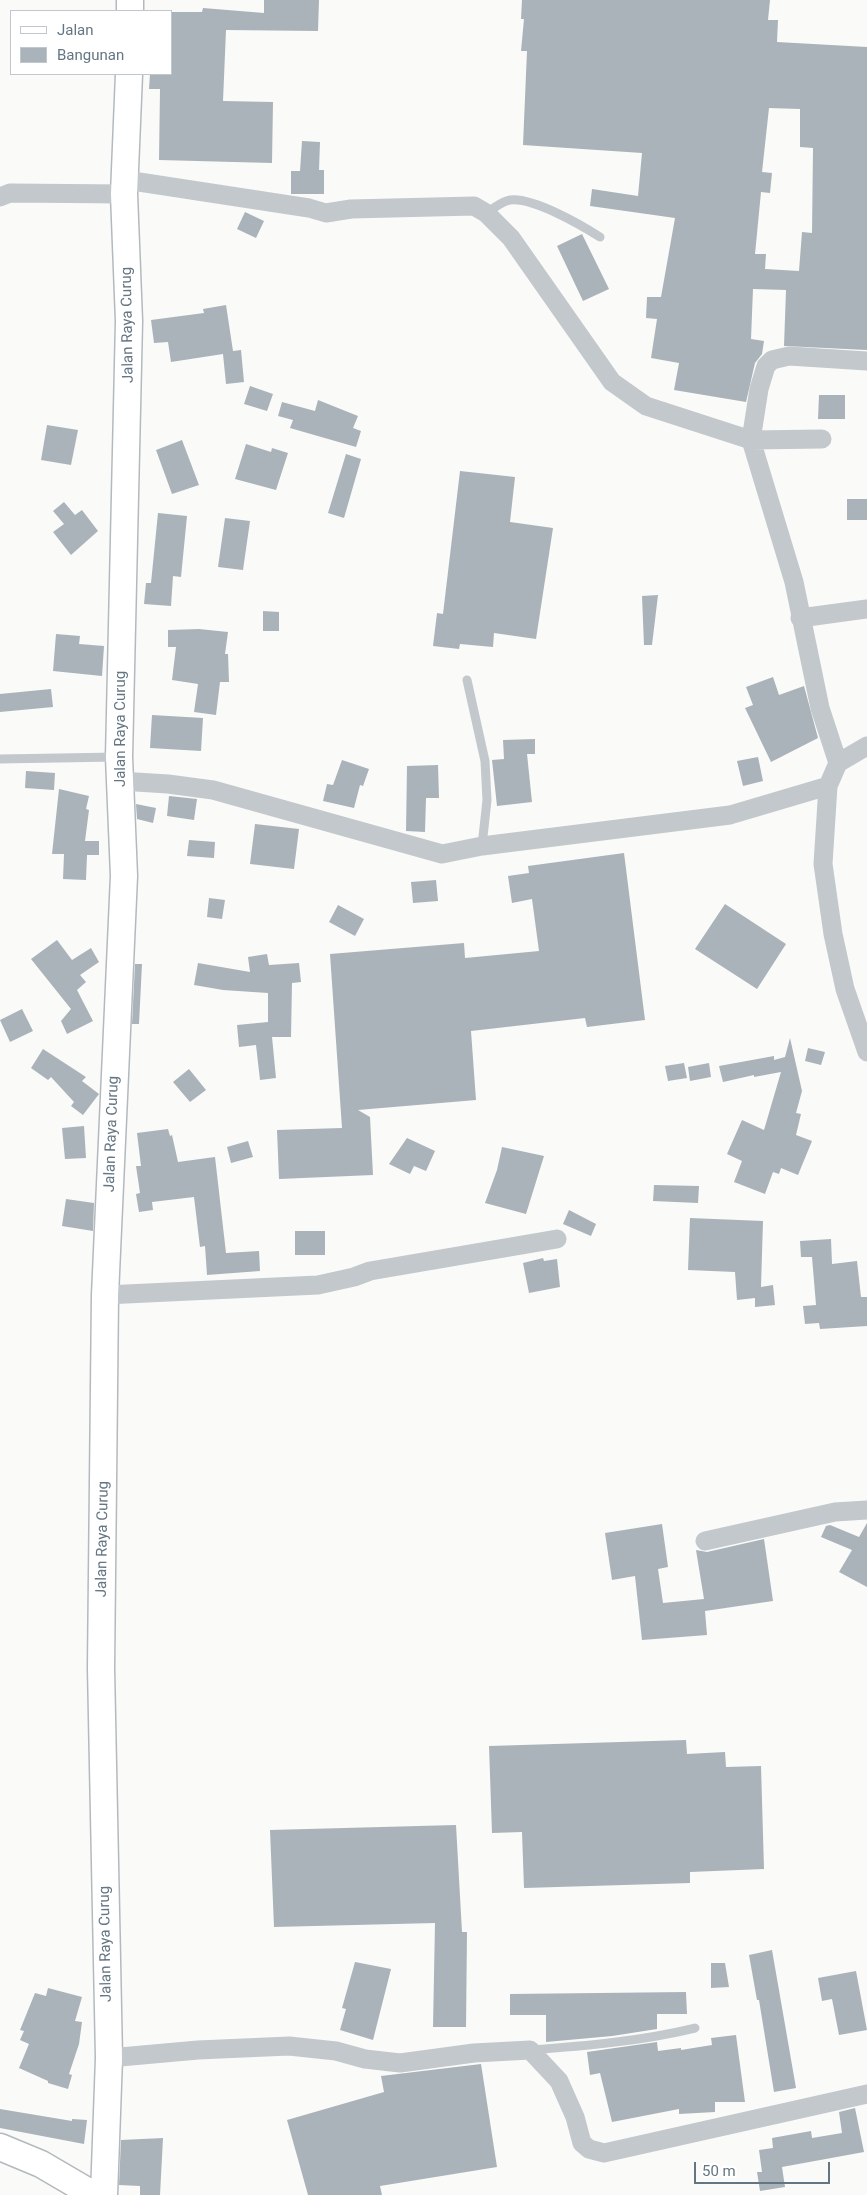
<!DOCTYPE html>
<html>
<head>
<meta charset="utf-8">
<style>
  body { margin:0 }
  #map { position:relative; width:867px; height:2195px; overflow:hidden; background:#fafaf8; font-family:Roboto,sans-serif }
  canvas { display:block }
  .legend { position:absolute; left:10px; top:10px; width:162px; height:65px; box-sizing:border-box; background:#fff; border:1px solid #c1c8cd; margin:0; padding:6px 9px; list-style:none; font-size:15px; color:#657683 }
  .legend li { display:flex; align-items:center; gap:10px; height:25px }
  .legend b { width:25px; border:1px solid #c1c8cd }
  .scale { position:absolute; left:694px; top:2162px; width:136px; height:22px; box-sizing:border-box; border:2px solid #657683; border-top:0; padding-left:6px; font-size:15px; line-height:18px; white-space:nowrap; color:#657683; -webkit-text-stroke:4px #fff; paint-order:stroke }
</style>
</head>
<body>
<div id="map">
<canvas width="867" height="2195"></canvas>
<ul class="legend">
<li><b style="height:6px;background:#fff"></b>Jalan</li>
<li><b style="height:14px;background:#aab3b9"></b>Bangunan</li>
</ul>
<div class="scale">50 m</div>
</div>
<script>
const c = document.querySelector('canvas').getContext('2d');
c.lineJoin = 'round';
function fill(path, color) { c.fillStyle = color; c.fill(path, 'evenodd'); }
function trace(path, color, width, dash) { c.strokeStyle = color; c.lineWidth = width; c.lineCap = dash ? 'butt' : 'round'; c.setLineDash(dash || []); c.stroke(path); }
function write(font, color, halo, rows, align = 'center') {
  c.font = font + ' Roboto,sans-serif'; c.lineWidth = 5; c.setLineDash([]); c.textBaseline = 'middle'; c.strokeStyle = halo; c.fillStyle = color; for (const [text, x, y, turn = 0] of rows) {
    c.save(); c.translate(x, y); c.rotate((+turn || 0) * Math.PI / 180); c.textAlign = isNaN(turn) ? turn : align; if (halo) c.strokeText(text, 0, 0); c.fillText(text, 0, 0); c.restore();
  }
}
const building = new Path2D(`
  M264,0H319L318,31L226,30L223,101L273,102L272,163L159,160L160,89H149L150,74H171V12H202L203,8L264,13Z
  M522,0H770L768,20H778L777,42L867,47V350L784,346L786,290L753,289L751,339L764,341L762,354L755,363L746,402L674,390L679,363L651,358L657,319L646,318L647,297H661L675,218L590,206L592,189L638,196L642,153L523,145L527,51H521L524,19H521ZM769,108L800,109V147L813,148L812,233L802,232L799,271L765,269L766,254H755L761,192L770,193L772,173L762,172Z
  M302,141L320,142L319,170H324V194H291V171H300Z
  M245,212L264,221L256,238L237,229Z
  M582,234L609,289L583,301L557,246Z
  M226,305L233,351L241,350L244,382L226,384L223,354L171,362L168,342L154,343L151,320L204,313L203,309Z
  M250,386L273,394L267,411L244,404Z
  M819,395H845V419H818Z
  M318,400L358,416L353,428L361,431L356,447L290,428L293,420L278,416L282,402L315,411Z
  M47,425L78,430L71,465L41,460Z
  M182,440L199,485L172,494L156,450Z
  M246,444L271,452L272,448L288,453L276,490L235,479Z
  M346,454L361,459L344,518L328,513Z
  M460,471L515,477L510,522L553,528L536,639L494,633L493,647L460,644L459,649L433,646L437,613L443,614Z
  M847,499H867V520H847Z
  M64,502L75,515L82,510L98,531L71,555L53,532L64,524L53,511Z
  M158,513L187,516L181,577L173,576L171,606L144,604L146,583H151Z
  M225,518L250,521L243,570L218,567Z
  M658,595L652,645H644L642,596Z
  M263,611L279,612V631H263Z
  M199,629L228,632L225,654H228L229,682H220L216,715L194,712L198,684L172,680L176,647H168V630Z
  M56,634L80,636L79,644L104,646L102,676L53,671Z
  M773,677L779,695L804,686L818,738L771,762L745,708L753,705L746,687Z
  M51,689L53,707L0,712V694Z
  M152,715L203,718L201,751L150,748Z
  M535,739V754H527L532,802L497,806L492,760L504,759L503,740Z
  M758,757L763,781L743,786L737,761Z
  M342,760L369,769L363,786L360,785L354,808L323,801L327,784L333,785Z
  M438,765L439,798H426L425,832L406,831L407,766Z
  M26,771L55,773L54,790L25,788Z
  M59,789L89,796L86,809L89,810L85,841H99V855H87L86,880L63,879L64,854H52Z
  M169,796L197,799L194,820L167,816Z
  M136,804L156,808L153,823L137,819Z
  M255,824L299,829L294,869L250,864Z
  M189,840L215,842L214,858L187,856Z
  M624,853L645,1020L587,1027L585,1018L471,1031L476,1100L358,1110L370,1117L373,1175L279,1179L277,1130L342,1128L330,954L464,943L465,958L539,951L532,899L512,903L508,876L529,873L528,866Z
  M436,880L438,901L413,903L411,882Z
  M209,898L225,900L222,919L207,917Z
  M725,904L786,944L757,989L695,949Z
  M338,905L364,919L355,936L329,922Z
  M57,940L72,960L91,948L99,962L80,975L86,982L77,990L93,1021L67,1034L61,1021L71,1009L31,959Z
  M267,954L269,965L299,963L301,982L292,983L291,1037H272L276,1078L260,1080L256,1045L239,1047L237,1025L268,1022V993L223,990L194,985L198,963L250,972L248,957Z
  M135,964H142L139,1024H132Z
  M22,1009L33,1031L10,1042L0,1020Z
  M790,1038L802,1091L796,1113L801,1114L796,1135L812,1141L798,1175L781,1168L779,1174L773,1172L765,1194L734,1182L742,1161L727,1154L742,1120L764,1130L781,1072L754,1077V1075L723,1082L719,1066L774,1056V1060L785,1057Z
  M808,1048L825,1052L821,1065L805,1061Z
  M43,1049L86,1077L82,1081L99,1094L83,1115L71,1106L74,1102L51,1077L48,1080L31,1068Z
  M684,1063L687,1078L668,1081L665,1066Z
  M709,1063L711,1077L690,1081L688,1067Z
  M189,1069L206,1090L190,1102L173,1082Z
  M84,1126L86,1158L65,1159L62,1128Z
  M168,1129L170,1136L172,1135L178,1162L215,1157L226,1253L259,1251L260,1271L207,1275L205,1246L200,1247L194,1197L152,1202L153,1210L139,1212L136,1194L140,1193L136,1166H141L137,1133Z
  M407,1138L435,1151L426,1171L414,1166L410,1174L389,1164Z
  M248,1141L253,1157L231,1163L227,1147Z
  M502,1147L544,1156L526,1214L485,1203L497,1170Z
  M654,1185L699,1186L698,1203L653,1201Z
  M66,1199L94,1203L93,1231L62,1226Z
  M569,1210L596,1224L591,1236L563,1224Z
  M690,1218L763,1221L761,1287L773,1285L775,1305L755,1307V1298L737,1300L735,1272L688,1270Z
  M295,1231H325V1255H295Z
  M831,1239L832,1264L857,1261L861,1297H867V1326L820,1329L819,1323L805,1324L803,1306L816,1305L812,1257H801L800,1241Z
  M543,1258L544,1261L557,1259L560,1287L529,1293L523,1263Z
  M867,1523V1587L839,1572L852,1550L821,1537L826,1526L830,1525L859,1537Z
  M662,1524L668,1567L658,1569L663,1603L704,1599L696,1550L707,1552L764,1539L773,1601L705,1611L707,1635L642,1640L635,1576L612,1580L605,1533Z
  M686,1740L687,1754L725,1752L726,1767L761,1766L764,1869L690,1872V1883L524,1888L522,1832L492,1833L489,1746Z
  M456,1825L462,1932H467L466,2027H433L435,1923L274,1927L270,1830Z
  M772,1950L796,2088L774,2092L759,2000H757L749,1955Z
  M355,1962L391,1969L373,2040L340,2030L346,2009L342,2008Z
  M711,1963H725L729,1987L711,1988Z
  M856,1971L867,2030L839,2035L832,1999L822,2001L818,1978Z
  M48,1988L82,1997L75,2021L82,2022L79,2044L69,2074L72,2075L68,2089L48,2083V2081L19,2068L29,2044L20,2040L24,2031L20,2030L35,1993L46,1996Z
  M686,1992L687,2014H657V2029L612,2036L546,2042V2015H510V1994Z
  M736,2035L745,2102H715V2112L679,2114V2109L612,2122L600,2073L590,2075L587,2052L657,2042L658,2051L681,2048V2050L712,2045L711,2038Z
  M481,2064L497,2167L380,2186L382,2195H308L287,2120L384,2092L381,2076Z
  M855,2108L864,2152L782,2167L785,2187L760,2191L757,2172H762L759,2150L773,2148L772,2138L811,2131L812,2138L842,2133L839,2112Z
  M0,2109L72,2121V2119L87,2120L84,2144L0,2128Z
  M163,2138L160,2195H140V2186L119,2185L121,2140Z`);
const lane = new Path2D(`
  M486,213C493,209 502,201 510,200C533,197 581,225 600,237
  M467,680L485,761L487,800L482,846
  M0,759L117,757
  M530,2050C585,2046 641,2041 695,2028`);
const street = new Path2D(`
  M126,180L309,208L326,213L351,209L474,206L486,213L511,238L612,382L646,406L751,440L794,582L820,708L838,763L828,786L823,864L833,934L845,989L867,1052
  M0,197L10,193L124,194
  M822,439L751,440L759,389L766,366L772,360L789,356L867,361
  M800,618L867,609
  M838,763L867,746
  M120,781L168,784L213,790L442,854L482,846L730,815L828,786
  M105,1295L318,1285L354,1277L370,1271L557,1239
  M705,1541L835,1512L867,1510
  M109,2058L198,2050L289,2046L336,2051L365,2059L400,2063L474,2053L530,2050L559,2081L575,2117L582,2143L589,2149L604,2153L867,2094`);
const secondary = new Path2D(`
  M130,11V0
  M0,2147L41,2164L94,2195
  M104,2195L109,2058L101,1668L105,1295L124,876L119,757L129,321L124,194L129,74`);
const streetNames = [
  ["Jalan Raya Curug",128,325,-91],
  ["Jalan Raya Curug",121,729,-90],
  ["Jalan Raya Curug",112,1134,-88],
  ["Jalan Raya Curug",103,1539,-89],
  ["Jalan Raya Curug",106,1944,-91]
];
fill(building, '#aab3b9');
trace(secondary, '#b3babf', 29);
trace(lane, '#c3c8cc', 9);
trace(street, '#c3c8cc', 19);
trace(secondary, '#fff', 26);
write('15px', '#657683', '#fff', streetNames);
</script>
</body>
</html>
